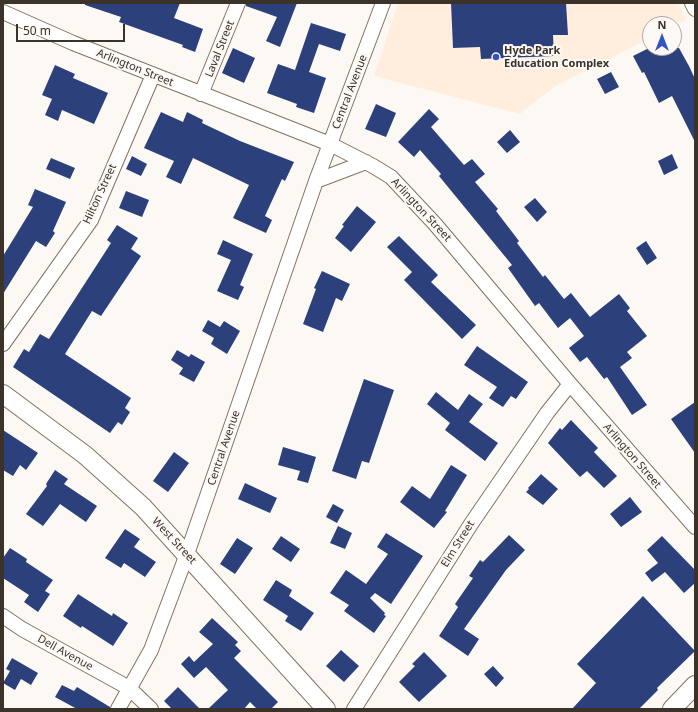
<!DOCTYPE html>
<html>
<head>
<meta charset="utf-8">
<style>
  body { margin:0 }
  #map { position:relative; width:698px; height:712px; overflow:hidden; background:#fcf8f4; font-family:"Noto Sans",sans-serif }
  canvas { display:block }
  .frame { position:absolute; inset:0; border:4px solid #3b322a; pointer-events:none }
  .north { position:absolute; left:642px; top:16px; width:40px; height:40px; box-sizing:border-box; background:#fcf8f4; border:1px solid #afa9a3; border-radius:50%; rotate:0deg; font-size:11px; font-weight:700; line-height:16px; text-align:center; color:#3b322a }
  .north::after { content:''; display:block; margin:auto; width:14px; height:18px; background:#3154c4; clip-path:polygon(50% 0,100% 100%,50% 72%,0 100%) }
  .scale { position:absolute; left:16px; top:24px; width:109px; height:18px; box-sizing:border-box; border:2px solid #3b322a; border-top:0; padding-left:5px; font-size:12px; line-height:14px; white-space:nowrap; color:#3b322a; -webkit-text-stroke:3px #fcf8f4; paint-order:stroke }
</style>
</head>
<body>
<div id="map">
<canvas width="698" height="712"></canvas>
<div class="frame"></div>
<div class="north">N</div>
<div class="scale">50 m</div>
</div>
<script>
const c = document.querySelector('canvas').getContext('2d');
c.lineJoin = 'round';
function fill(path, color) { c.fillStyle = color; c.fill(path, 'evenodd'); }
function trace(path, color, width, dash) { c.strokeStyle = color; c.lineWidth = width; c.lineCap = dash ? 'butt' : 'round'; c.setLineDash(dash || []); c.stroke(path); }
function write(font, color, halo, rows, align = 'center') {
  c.font = font + ' "Noto Sans",sans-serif'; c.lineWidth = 4; c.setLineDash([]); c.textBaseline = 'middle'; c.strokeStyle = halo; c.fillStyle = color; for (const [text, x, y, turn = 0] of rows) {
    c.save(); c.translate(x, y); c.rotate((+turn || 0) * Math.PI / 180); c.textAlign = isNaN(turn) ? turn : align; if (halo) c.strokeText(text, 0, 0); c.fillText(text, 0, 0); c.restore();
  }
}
const built = new Path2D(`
  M398,3H678L686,20L674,25V24H650V38L554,87L520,114L374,76Z`);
const building = new Path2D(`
  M85,3H180L174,18L203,29L195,52L182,47L183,45L119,22L121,17L85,5Z
  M246,3H297L280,47L266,41L277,17L246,6Z
  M451,3H566L568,35H553L554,56L481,59L480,47L453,48Z
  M311,23L346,34L340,51L319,44L309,72L326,78L314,113L296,107L297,104L267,93L278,64L295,70Z
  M233,48L255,58L244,83L222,73Z
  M649,48H679L689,66L695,79V142L672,96L659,103L644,72L642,73L633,56Z
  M55,65L75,74L73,78L108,93L94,124L62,110L58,121L45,115L52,99L42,95Z
  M611,72L619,87L605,94L597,79Z
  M376,104L396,113L386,137L365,129Z
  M429,109L439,119L431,127L464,165L472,159L485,174L475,182L498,209L496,211L519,241L517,243L543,277L545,275L564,299L571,293L590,317L619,294L630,308L627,311L647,336L627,352L632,358L620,367L647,405L632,415L607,377L604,379L587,357L580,362L569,348L584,336L570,318L558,328L539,303L535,306L508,268L512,265L439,176L441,174L420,150L414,157L398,142Z
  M161,112L183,122L187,112L203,120L202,123L240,141L294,162L285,181L282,179L265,216L272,220L266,233L233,218L249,185L193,158L181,184L166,177L174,161L144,148Z
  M510,130L520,142L507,153L497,142Z
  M672,154L678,168L664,175L658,161Z
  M132,156L147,164L141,176L126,169Z
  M51,158L75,168L70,179L46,169Z
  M35,189L66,202L53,231L55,233L46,247L36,241L3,294V256L33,207L28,205Z
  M126,191L149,200L142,217L119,208Z
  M535,198L547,212L537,222L524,207Z
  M357,206L376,222L351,252L335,238L344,226L342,225Z
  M117,225L138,238L131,249L141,256L101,316L92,311L65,354L131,398L125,408L130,412L122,425L118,422L110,433L13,367L24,349L29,352L40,334L49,339L111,243L107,240Z
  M399,236L438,275L431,282L476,325L462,339L404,280L412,272L387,247Z
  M223,240L253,254L240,285L244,287L238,300L217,291L231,260L217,254Z
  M646,241L657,258L647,265L636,248Z
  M322,271L350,284L342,301L336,298L323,332L303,324L316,289L314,288Z
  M208,320L220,327L224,321L240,331L227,354L211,344L214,338L202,331Z
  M477,346L528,382L516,399L511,396L503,407L489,398L497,387L464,365Z
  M177,350L189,357L191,354L205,362L194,382L179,374L183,368L171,360Z
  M364,379L394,390L369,463L362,461L356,479L332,471Z
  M436,392L458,410L469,394L483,404L469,422L498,443L485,461L445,430L450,423L427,404Z
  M695,402V453L671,419Z
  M571,420L598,448L594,452L617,476L604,488L587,471L580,477L548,443L560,428L562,430Z
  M3,430L38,453L26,470L20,465L13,476L3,470Z
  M283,447L316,457L308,483L297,480L300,471L278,465Z
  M174,452L189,463L168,492L153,481Z
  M451,465L467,475L445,511L447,512L434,528L400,502L412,486L430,499Z
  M55,470L68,479L64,484L97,506L86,522L60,504L43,526L26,514L47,486L46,484Z
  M541,474L558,489L543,505L526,492L529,489L528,488Z
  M245,483L277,498L270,513L238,499Z
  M630,497L642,512L621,527L610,514Z
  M333,504L344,510L337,523L326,517Z
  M338,526L352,533L345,549L330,543Z
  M125,529L140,539L134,547L156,562L145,577L124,563L121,568L105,558Z
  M386,533L423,556L391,604L375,593L370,598L385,613L384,615L386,616L374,633L344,611L349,605L330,593L346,570L366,584L388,554L377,547Z
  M509,535L525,550L506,570L464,629L479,639L468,656L439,636L458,607L455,604L473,578L469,576L480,560L483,562Z
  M281,536L300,549L291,562L272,549Z
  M662,536L695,570V583L684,593L665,572L652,582L645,573L658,563L647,550Z
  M237,538L253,548L235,574L220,564Z
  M10,548L27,559L26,562L53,580L45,591L50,594L38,612L24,602L29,595L3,578V558Z
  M276,580L292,590L289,596L314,613L301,631L285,621L288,616L263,600Z
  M78,594L112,616L113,613L128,623L113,646L82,626L81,628L63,616Z
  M643,596L695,651L657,688L658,690L639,709H572L596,683L577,664Z
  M212,618L238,642L235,645L241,651L234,658L278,702L271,709H257L250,702L244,709H208L228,690L206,667L194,678L181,664L189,656L194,662L213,644L199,632Z
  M341,650L359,666L344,682L326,666Z
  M424,652L447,676L419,702L399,682L415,666L412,664Z
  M12,658L38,673L31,685L21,679L15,690L3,683L10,671L6,669Z
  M493,666L504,678L496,687L484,674Z
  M62,685L74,691L77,687L110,707V709H77L55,697Z
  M178,687L200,709H172L164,701Z`);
const minor = new Path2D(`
  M692,3L695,9
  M3,12L73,43L330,144L373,166L391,177L435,224L570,384L695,527
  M201,94L238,3
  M316,181L366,162
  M3,344L91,220L153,75
  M3,616L22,629L129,688L151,709
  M118,709L151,650L187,554L316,181L383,3
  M354,709L471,524L547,413L570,384`);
const major = new Path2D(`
  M3,394L85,455L143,507L326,709
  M672,709L695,685`);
const markers = [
  [496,57,4,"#3154c4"]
];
const streetNames = [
  ["Laval Street",220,49,-68],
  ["Arlington Street",135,68,22],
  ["Central Avenue",350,92,-69],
  ["Hilton Street",100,194,-65],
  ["Arlington Street",421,210,47],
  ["Central Avenue",224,448,-71],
  ["Arlington Street",632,456,49],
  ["West Street",174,541,47],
  ["Elm Street",458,544,-58],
  ["Dell Avenue",65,653,29]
];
const poiNames = [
  ["Hyde Park",504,51],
  ["Education Complex",504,64]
];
fill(built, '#fed');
fill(building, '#2c417c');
trace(minor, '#85725f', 16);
trace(major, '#85725f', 20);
trace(minor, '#fff', 14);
trace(major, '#fff', 18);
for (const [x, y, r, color] of markers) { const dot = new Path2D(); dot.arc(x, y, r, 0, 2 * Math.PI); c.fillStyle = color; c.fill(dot); trace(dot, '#fcf8f4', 1.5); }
write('11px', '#3b322a', '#fcf8f4', streetNames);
write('bold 11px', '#3b322a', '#fcf8f4', poiNames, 'left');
</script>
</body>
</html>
